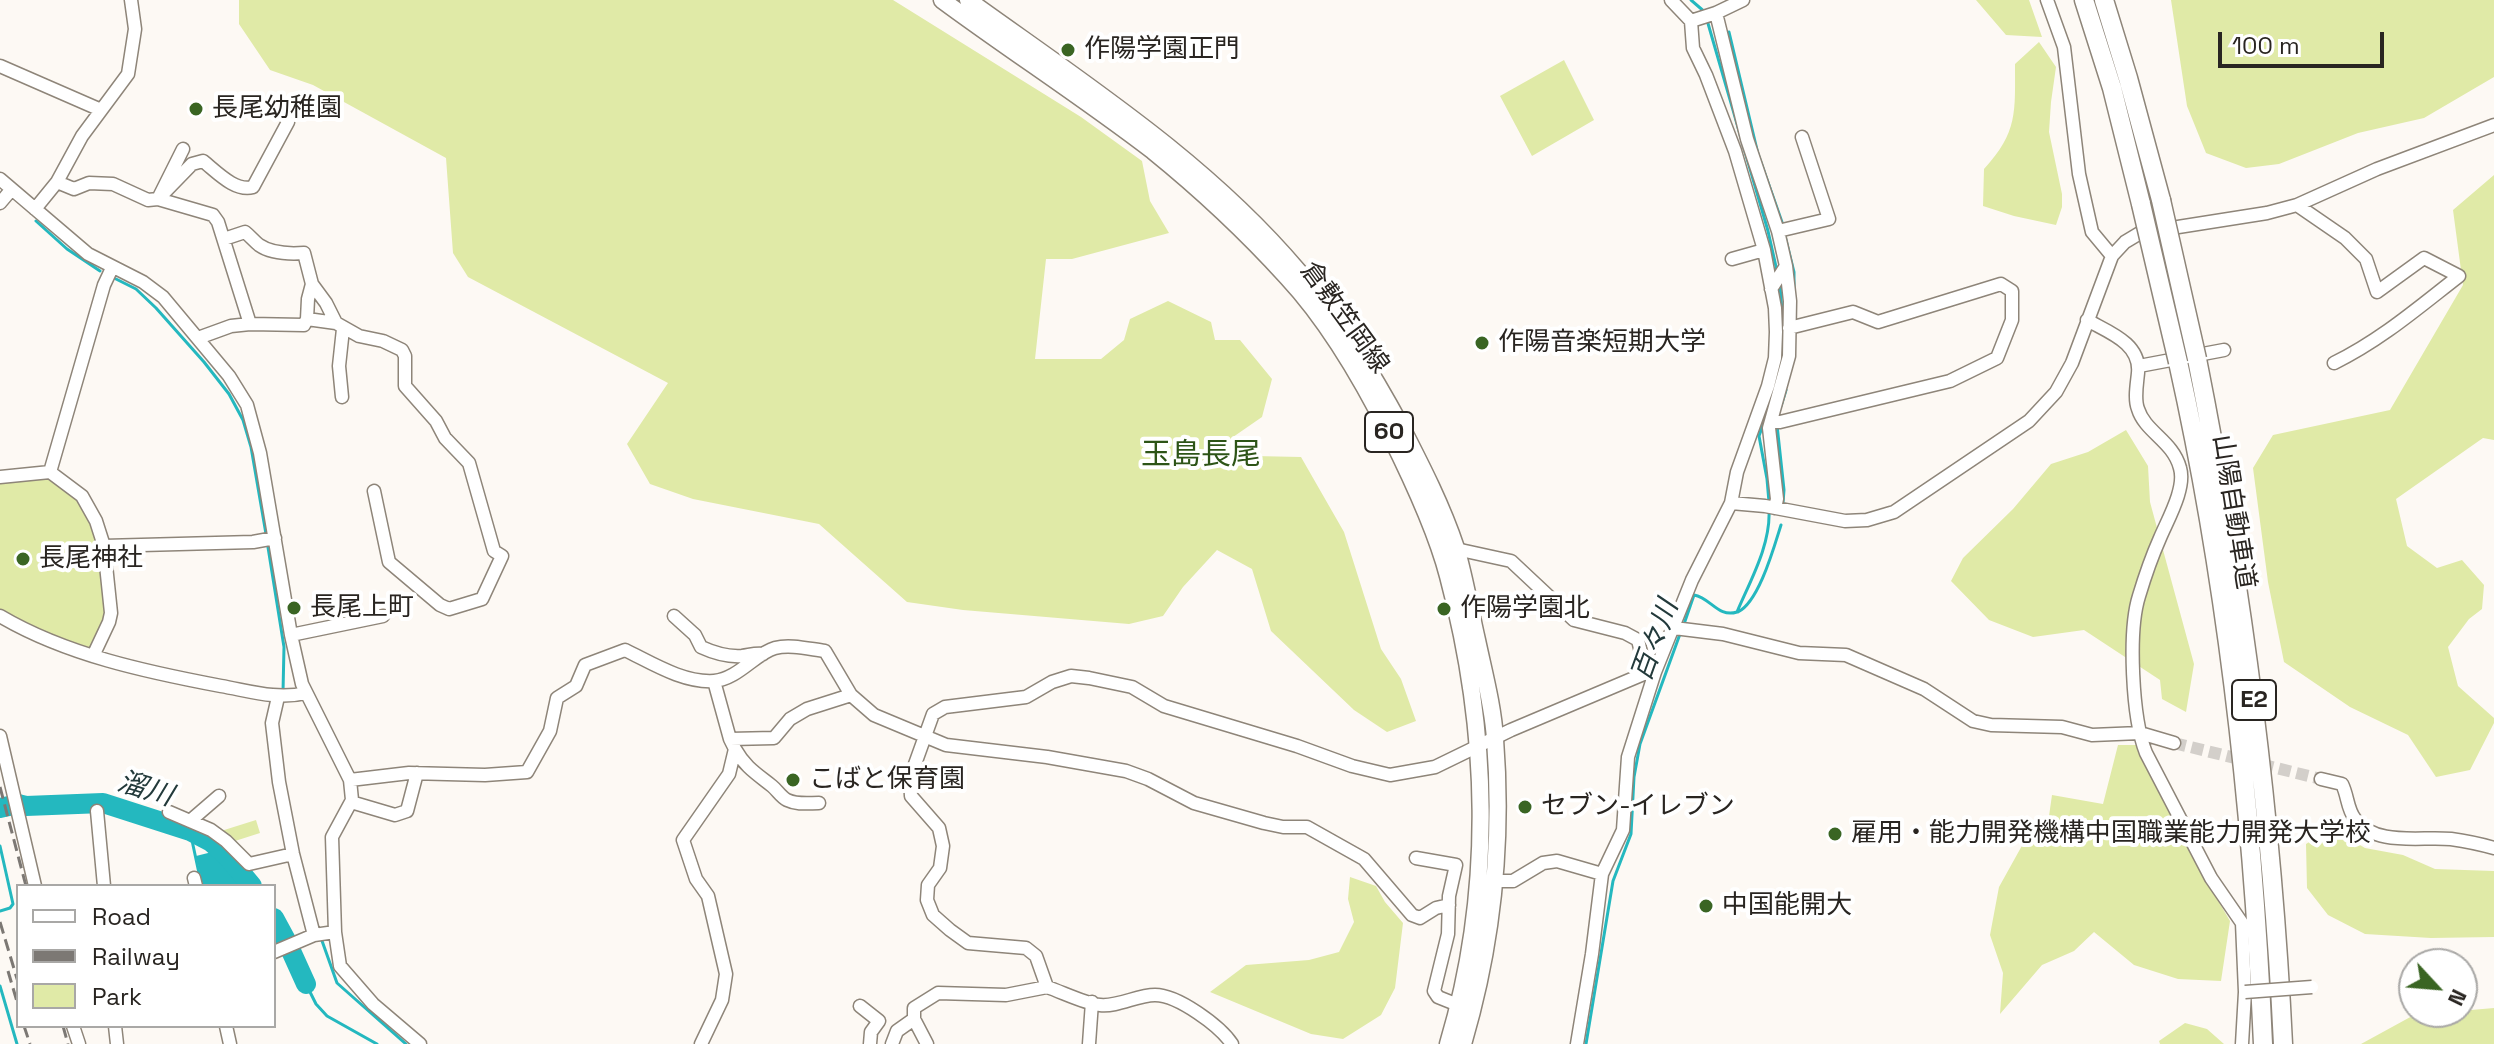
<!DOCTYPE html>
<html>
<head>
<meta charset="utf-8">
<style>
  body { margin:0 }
  #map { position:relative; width:2494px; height:1044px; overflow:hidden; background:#fdf9f4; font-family:"Space Grotesk",sans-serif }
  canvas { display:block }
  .legend { position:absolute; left:16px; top:884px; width:260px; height:144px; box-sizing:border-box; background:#fff; border:2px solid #a9a8a6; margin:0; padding:10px 14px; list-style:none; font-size:24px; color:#292521 }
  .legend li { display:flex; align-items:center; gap:16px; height:40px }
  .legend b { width:40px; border:2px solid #a9a8a6 }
  .north { position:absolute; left:2398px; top:948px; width:80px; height:80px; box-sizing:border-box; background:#fff; border:2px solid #a9a8a6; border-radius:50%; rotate:116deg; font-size:22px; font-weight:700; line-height:32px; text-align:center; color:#292521 }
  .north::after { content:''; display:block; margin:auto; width:28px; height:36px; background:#3a6523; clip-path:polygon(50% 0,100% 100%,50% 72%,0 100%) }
  .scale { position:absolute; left:2218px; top:32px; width:166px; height:36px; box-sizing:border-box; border:4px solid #292521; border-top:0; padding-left:10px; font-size:24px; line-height:28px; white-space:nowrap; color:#292521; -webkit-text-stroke:6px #fff; paint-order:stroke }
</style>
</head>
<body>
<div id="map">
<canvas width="2494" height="1044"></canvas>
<ul class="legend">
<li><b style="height:10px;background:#fff"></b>Road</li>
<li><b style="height:10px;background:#7c7874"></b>Railway</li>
<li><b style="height:22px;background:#e0eaa7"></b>Park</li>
</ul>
<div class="north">N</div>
<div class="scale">100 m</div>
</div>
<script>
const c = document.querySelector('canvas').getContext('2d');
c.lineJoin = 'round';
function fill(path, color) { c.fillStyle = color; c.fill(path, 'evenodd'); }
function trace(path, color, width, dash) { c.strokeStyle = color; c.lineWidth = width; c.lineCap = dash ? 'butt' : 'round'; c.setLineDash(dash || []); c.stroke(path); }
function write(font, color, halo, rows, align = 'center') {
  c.font = font + ' "Space Grotesk","Noto Sans JP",sans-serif'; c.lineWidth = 8; c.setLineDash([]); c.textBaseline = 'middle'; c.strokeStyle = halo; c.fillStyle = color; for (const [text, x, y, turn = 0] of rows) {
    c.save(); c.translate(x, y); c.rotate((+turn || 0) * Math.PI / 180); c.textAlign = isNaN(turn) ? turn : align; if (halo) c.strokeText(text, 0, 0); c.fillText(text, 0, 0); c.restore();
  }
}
const green = new Path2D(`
  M239,0H893L1081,117L1142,161L1150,201L1169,233L1072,259H1046L1035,359H1101L1124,340L1130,319L1168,301L1211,322L1215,340H1240L1272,379L1262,417L1207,455L1301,457L1344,532L1381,649L1401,679L1416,721L1387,732L1354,710L1271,631L1252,569L1217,550L1183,587L1163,616L1129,624L963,610L907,602L819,524L693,499L650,484L627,444L668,383L468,277L453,253L446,158L313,85L270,70L239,24Z
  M1976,0H2029L2042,37L2006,35Z
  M2171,0H2494V77L2424,118L2358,133L2279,164L2246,168L2206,153L2187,106Z
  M2039,42L2056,67L2051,102L2049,132L2062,194V207L2056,225L2014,216L1983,206L1984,169C2018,132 2015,112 2015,64Z
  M1564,60L1594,120L1532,156L1500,96Z
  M2494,175V440L2483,438L2396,499L2407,546L2437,568L2462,560L2484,585L2482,609L2469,619L2448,647L2458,686L2494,718V723L2470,770L2436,777L2408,735L2350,707L2284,662L2268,582L2253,468L2273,435L2390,410L2463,285L2453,210Z
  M2126,430L2148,466L2150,502L2194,664L2186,712L2162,699L2160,680L2084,630L2033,637L1989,620L1951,581L1963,558L2013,509L2051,464L2088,452Z
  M25,477L53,478L78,495L101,546L107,619L92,653L35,631L0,611V484Z
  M2118,745H2143L2209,885L2230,921L2221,981L2178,979L2134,965L2094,932L2074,951L2042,965L2000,1014L2003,973L1990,935L1999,887L2034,824L2048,823L2052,795L2103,804Z
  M256,820L260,833L235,841L221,831Z
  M2331,828L2365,848L2403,855L2435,869L2494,871V937L2431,938L2365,934L2328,915L2307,888L2306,844Z
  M1350,877L1376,886L1385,902L1403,923L1395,988L1381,1015L1343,1039L1311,1034L1210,992L1246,965L1309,960L1339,952L1354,922L1348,899Z
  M2494,1008V1044H2361L2414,1015Z
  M2185,1023L2207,1029L2224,1044H2160L2159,1041Z`);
const water = new Path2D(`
  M212,852L240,886H203L196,856Z`);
const stream = new Path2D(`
  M1691,0L1706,13
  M1707,20L1768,231L1777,271
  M1729,32L1758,154L1783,225
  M36,221L67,249L100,271
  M1785,236L1794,272V288
  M116,279L136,289L156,308L204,362L229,394L243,420L251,447L266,534
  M1780,286L1784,335L1781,366
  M1781,406L1786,390
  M1769,408L1759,436L1767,479L1769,502
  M1777,425L1784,490L1783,503
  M267,541L284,647L283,692
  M1738,612C1759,602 1774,547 1781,525
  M1683,627L1694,595C1711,598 1718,618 1737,612C1750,581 1771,545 1769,509
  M190,831L200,878
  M0,846L13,904L10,908L0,911
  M321,938L337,983L406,1044
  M306,984L316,1004L327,1016L377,1044
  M0,986L17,1044
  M1586,1044L1613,881L1631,834L1634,777L1640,744L1680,634`);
const river = new Path2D(`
  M0,808L18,804L26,806L103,803L190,831L211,842L227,856L252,886
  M274,918L287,942L306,984`);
const minorTunnel = new Path2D(`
  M2174,743L2321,779`);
const minor = new Path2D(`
  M1671,0L1691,21L1693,48L1706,75L1735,151L1764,250
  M2047,0L2064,47L2079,174L2092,232L2112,256
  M1716,13L1747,139L1778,231L1786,266L1771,289
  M1691,21L1716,13L1743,0
  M0,66L101,110
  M183,149L158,199L192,164L203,161C217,172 235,192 253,187L288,122
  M0,179L88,254L143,282L163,297L229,376L247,405L260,453L291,635L302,684L350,780L352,800L332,837L335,932L340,966L373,1004L420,1044
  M57,182L74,189L89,183L113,184L148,200L158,199L213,215L218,222L250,324L304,325L307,319L336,323L359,336L383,341L402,350L405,356V386L436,421L445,438L469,463L494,551L502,556L482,599L449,609L440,605L389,562L374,491
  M0,203L11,190
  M2297,205L2345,238L2366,259L2377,292L2424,258L2459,276C2419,307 2381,340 2334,363
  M35,209L57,182L82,136L128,74L135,29L131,0
  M1778,231L1829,219L1802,137
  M224,239L245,232C250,236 254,241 259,245C272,254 290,254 304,253L312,284L326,303L336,323
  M307,319L308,299L312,284
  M2087,320C2108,332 2141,343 2138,373C2137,384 2134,399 2138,409C2145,432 2173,441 2180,468C2186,488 2168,519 2160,538C2152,556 2145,576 2139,596C2128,631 2132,718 2146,753L2211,878L2242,923L2245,992L2242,1044
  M198,338L231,326L250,324
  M2139,366L2224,350
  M342,397L339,366L343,329
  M1771,422H1780L1950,381L1997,358L2012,320V291L2001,284L1878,322L1853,312L1789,328
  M50,472L104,285L112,268
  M0,477L50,472L82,496L96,521L104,546L111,613L109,622L93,656
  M1731,503L1765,506L1845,521L1867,520L1894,512L2029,421L2056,392L2072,363L2112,256L2125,242L2140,233L2267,213L2297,205L2377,169L2494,125
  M1775,508L1777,499L1769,428L1789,356L1790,301L1786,266
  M104,546L253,542L275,538
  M1456,549L1511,561L1574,620L1625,633L1638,640L1646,673
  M0,616C66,655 147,672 221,686C250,691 277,700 306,693
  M674,616L695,635L701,647C714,653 727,657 742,656C750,655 755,653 763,654
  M1674,628L1723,634L1799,653L1846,655L1924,689L1973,721L1991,725L2062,727L2092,735L2140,733L2174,743
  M291,635L383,616
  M714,681L730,739
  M278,697L272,723L279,782L293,854L314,935
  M0,736L35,886
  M735,749C745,767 757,774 772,786C777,790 781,797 787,800C797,805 809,803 819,803
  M2321,779L2342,784C2348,796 2347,809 2355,819C2376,847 2420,836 2451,839C2465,841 2480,844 2494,848
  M350,780L409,773L485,775L527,772L550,731L557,698L576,686L585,665L625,650C652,663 683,683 714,681C738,679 756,653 775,648C790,644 809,649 825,651L851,695L874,715L946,745L1047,757L1126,771L1148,779L1194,803L1264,823L1283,827H1307L1364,859L1412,915L1420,918L1436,908L1449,905
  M351,802L395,815L407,811L417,773
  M97,811L104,886
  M169,812L211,830L226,841L249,864L293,854
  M190,821L219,796
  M1416,858L1456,865L1449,896L1448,934L1434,991L1438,997L1458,1005
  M194,878L196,886
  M1494,881H1513L1543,863L1557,861L1602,874
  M274,952L314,935L335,932
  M860,1006L879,1021L871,1032L870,1044
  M73,1026L79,1044
  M115,1026L117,1044
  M226,1026L230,1044
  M701,1044L722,1000L726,974L708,896L696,879L683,840L729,774L735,749L730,739L774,738L790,719L807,709L851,695
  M892,1044L897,1031L914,1019
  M927,1044L914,1019V1008L938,993L1006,995L1047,987
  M1089,1044L1092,1002
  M1232,1044C1220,1026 1178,995 1155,995C1137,995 1118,1007 1100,1005C1086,1004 1062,992 1047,987L1036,956L1026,948L968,943L950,930L933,915L927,900L928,885L940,868L943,846L939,828L911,796L910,778L933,714L945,707L1026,697L1052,682L1071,676L1089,678L1132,687L1164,706L1297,746L1352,766L1390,775L1435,767L1511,730L1646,673L1655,672
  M1577,1044L1592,954L1602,874L1623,830L1628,757L1655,672L1692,580L1731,503L1737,472L1768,386L1775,358L1776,332L1775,308L1764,250L1732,259`);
const major = new Path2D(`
  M942,0C1011,51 1084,98 1153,151C1200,189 1246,232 1287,277C1328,321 1363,381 1390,435C1411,477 1436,530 1448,576C1489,730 1494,890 1448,1044
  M968,0C1083,83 1206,162 1298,271C1339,318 1372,373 1402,428C1422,467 1442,506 1456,548C1465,578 1470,610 1477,640C1484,673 1493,706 1495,739C1503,841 1492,946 1463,1044`);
const highway = new Path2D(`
  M2084,0L2112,88L2141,204
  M2104,0L2128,78L2161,200
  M2197,359C2242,585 2272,813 2283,1044
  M2178,362C2228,586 2253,816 2263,1044`);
const rail = new Path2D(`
  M0,787L26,886
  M0,922L18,982
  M8,971L18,1005
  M24,1026L30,1044
  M63,1026L68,1044`);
const minorBridge = new Path2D(`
  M2245,992L2312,987`);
const highwayBridge = new Path2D(`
  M2161,200L2197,359
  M2141,204L2178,362`);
const markers = [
  [1068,50,8,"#3a6523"],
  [196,109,8,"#3a6523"],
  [1482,343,8,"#3a6523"],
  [23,559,8,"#3a6523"],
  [294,608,8,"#3a6523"],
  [1444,609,8,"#3a6523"],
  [793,780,8,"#3a6523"],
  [1525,807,8,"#3a6523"],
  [1835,834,8,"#3a6523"],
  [1706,906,8,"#3a6523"]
];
const shields = [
  [1389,432,48],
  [2254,700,44]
];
const shieldNames = [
  ["60",1389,432],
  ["E2",2254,700]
];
const poiNames = [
  ["作陽学園正門",1084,50],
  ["長尾幼稚園",212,109],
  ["作陽音楽短期大学",1498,343],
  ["長尾神社",39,559],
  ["長尾上町",310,608],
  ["作陽学園北",1460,609],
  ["こばと保育園",809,780],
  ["セブン-イレブン",1541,807],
  ["雇用・能力開発機構中国職業能力開発大学校",1851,834],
  ["中国能開大",1722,906]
];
const streetNames = [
  ["倉敷笠岡線",1344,318,54],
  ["山陽自動車道",2233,512,81]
];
const waterNames = [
  ["百々川",1656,641,-70],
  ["溜川",145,790,17]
];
const quarterNames = [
  ["玉島長尾",1201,456]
];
fill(green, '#e0eaa7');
fill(water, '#24b8bf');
trace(stream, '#24b8bf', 3);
trace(river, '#24b8bf', 20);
trace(minorTunnel, '#d3cfca', 12, [12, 6]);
trace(minor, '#8e8579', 15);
trace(major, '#8e8579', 19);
trace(highway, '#8e8579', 21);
trace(minor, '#fff', 12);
trace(major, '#fff', 16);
trace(highway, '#fff', 18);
trace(rail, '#7c7874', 3, [12, 6]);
trace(minorBridge, '#8e8579', 15, []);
trace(highwayBridge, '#8e8579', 21, []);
trace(minorBridge, '#fff', 12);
trace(highwayBridge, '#fff', 18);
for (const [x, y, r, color] of markers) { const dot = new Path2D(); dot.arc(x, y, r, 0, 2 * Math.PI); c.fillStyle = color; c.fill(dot); trace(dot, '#fff', 3); }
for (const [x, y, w] of shields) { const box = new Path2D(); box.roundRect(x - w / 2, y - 20, w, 40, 6); c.fillStyle = '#fff'; c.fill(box); trace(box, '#292521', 2); }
write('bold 24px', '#292521', null, shieldNames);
write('26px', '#292521', '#fff', poiNames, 'left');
write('26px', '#292521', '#fff', streetNames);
write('italic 28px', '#233a3b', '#fff', waterNames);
write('30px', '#2d5417', '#fff', quarterNames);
</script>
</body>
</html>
